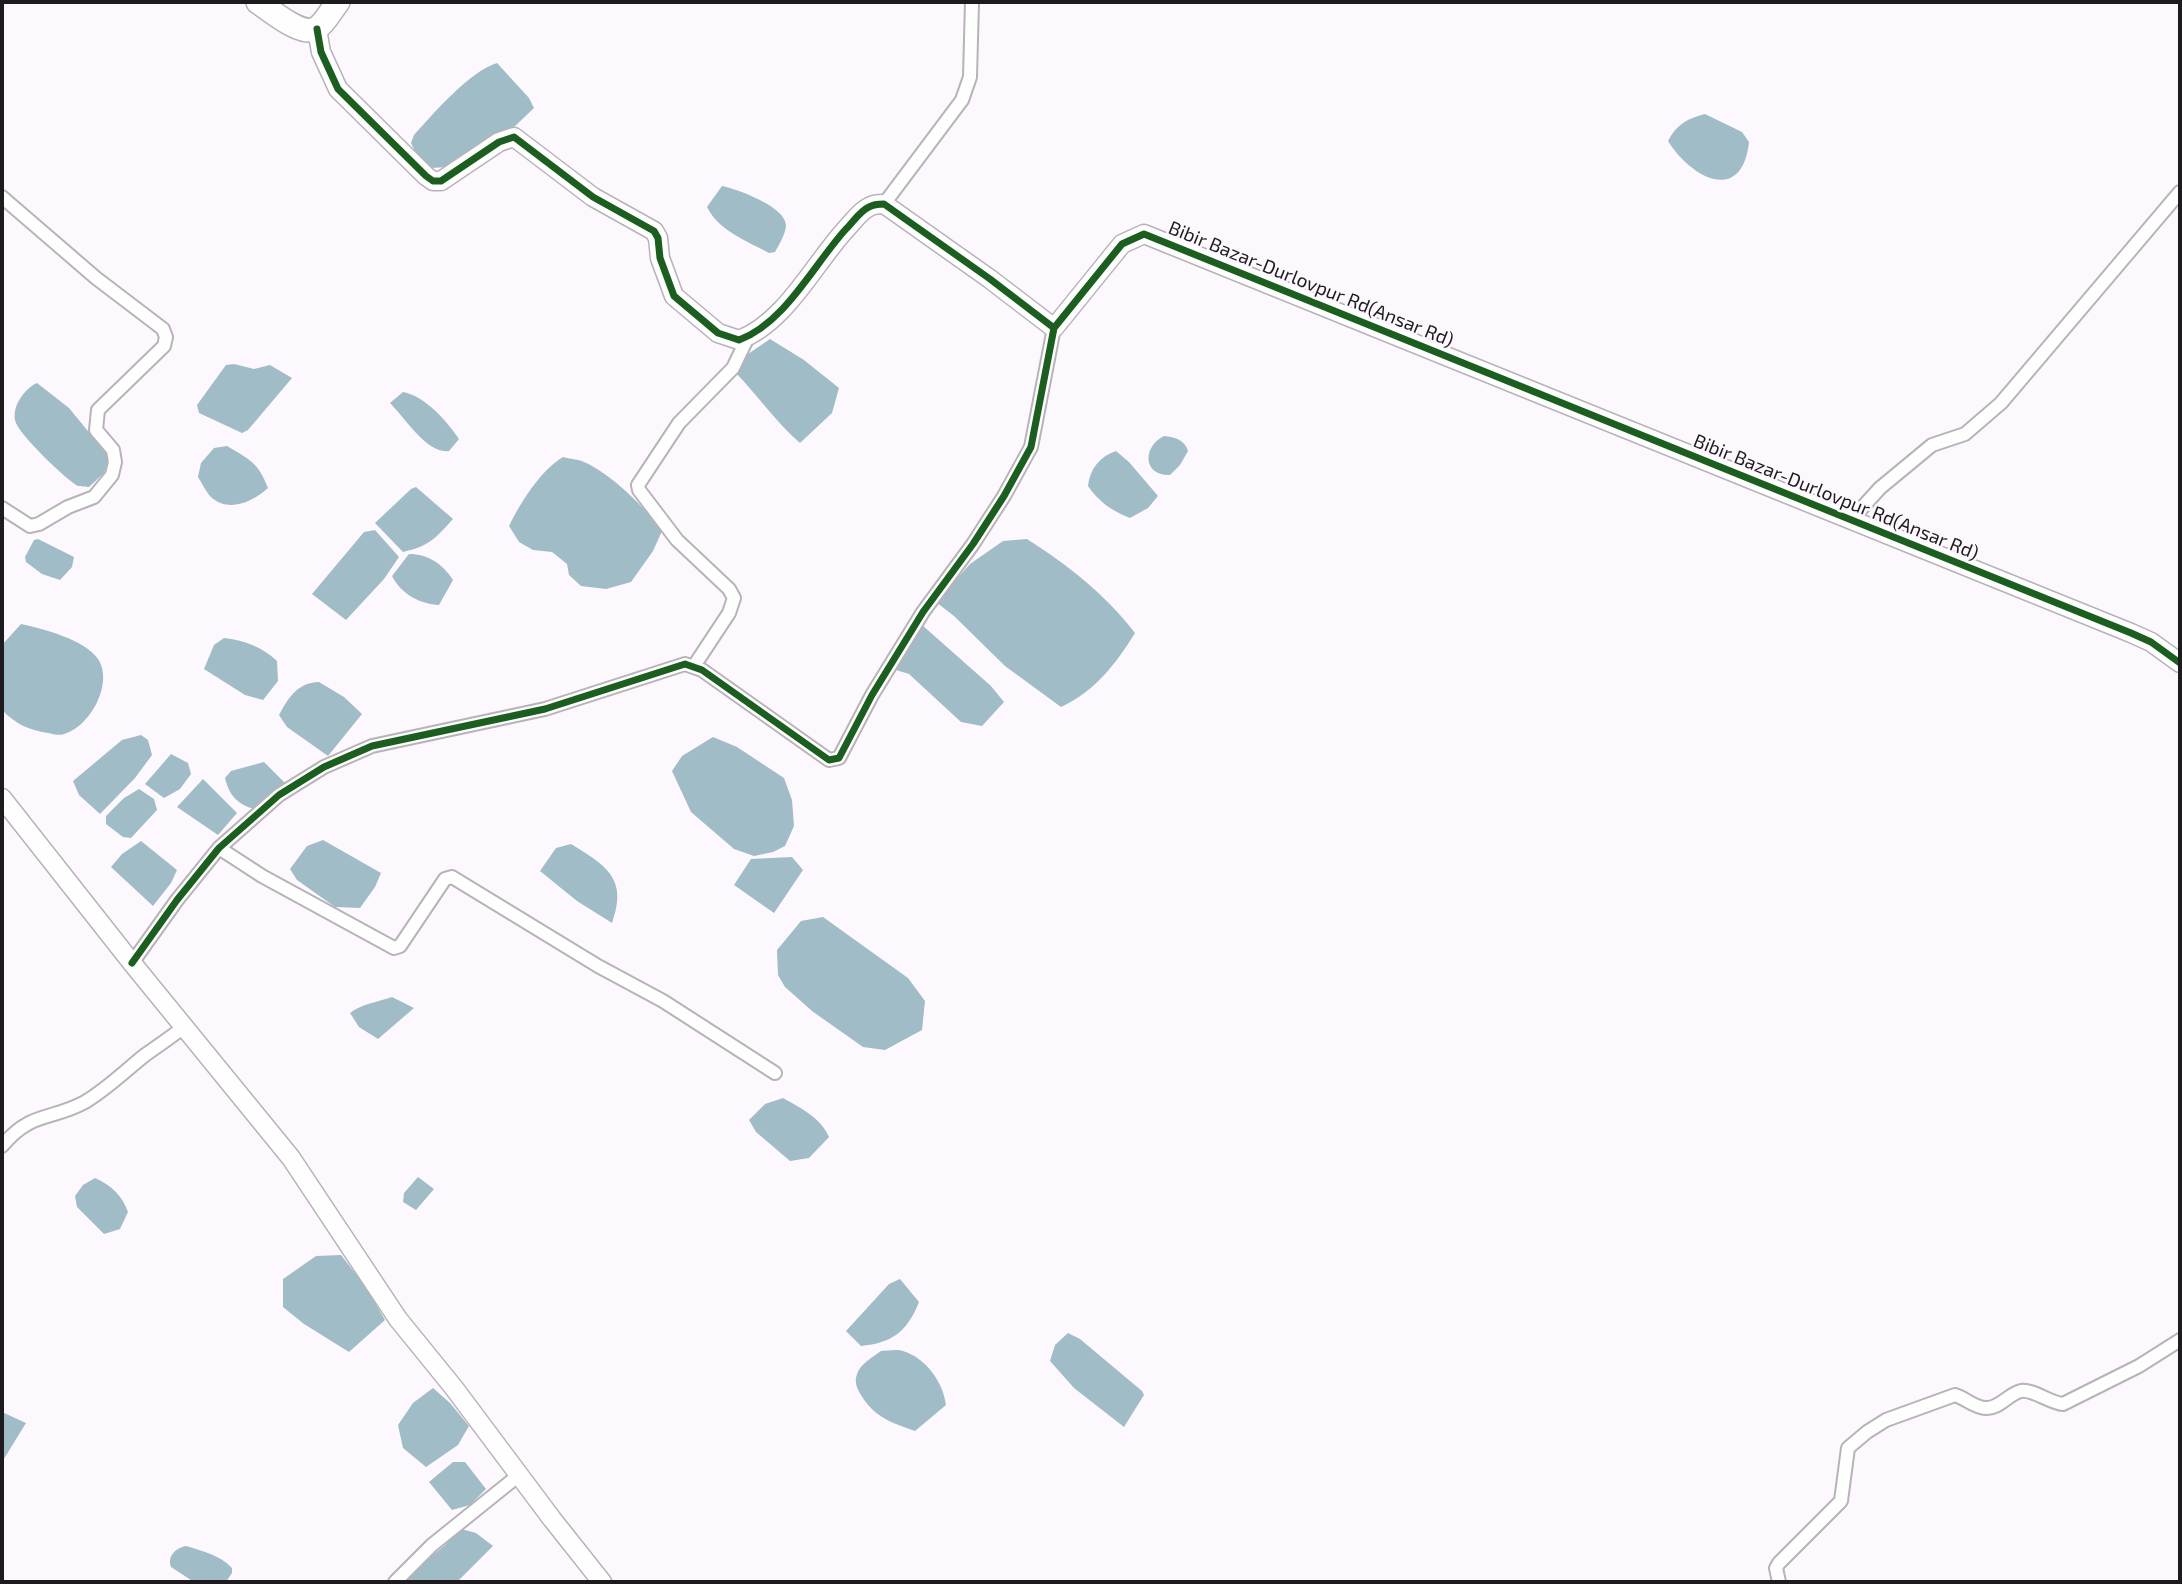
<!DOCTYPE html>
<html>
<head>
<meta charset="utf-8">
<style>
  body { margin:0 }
  #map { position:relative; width:2182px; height:1584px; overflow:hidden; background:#fcf8fd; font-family:"Exo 2",sans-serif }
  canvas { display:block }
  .frame { position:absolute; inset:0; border:4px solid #1e1b1f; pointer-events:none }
</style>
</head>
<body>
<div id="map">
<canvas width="2182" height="1584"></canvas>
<div class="frame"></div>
</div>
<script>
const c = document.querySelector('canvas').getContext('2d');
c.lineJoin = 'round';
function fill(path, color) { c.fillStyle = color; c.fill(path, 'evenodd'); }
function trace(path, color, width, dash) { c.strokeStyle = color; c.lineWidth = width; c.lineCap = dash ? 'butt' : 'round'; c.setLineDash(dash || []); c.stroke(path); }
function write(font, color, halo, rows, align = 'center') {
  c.font = font + ' "Exo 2",sans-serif'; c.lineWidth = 5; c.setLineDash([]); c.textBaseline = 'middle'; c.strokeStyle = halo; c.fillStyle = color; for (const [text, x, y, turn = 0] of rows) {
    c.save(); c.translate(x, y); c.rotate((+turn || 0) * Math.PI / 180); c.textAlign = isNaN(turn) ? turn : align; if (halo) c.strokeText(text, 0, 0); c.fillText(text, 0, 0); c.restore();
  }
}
const water = new Path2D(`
  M497,63L529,98L534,108L512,129L448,167L431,168L418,158L411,143L414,135C433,114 470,71 497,63Z
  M1705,114L1742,132L1749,142C1742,206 1690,177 1668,141C1676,125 1688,118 1705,114Z
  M722,186C737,189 787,207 786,226C785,235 779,245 775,252L769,253C747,241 719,231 707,207Z
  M770,339L804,360L839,388L832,413L800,443C776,422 758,396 736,373L748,354Z
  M234,364L254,369L270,365L292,378L248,430L242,433L199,413L197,405L226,365Z
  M37,383L69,408L110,458L104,473L89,487C87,487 80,486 78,486C66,480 21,436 16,423C10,408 25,388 37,383Z
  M403,392C425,396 447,421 459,439L449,451C427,454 405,418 390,403Z
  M1164,436C1175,437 1185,440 1188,451L1180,465L1170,475C1143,476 1142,447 1164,436Z
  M227,446C250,460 258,462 268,488C253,502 228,513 211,497C206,492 202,483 198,477L201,463L214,448Z
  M1116,451L1129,462L1158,496L1148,508L1130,518C1112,511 1099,502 1088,486C1090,469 1099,457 1116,451Z
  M563,457C570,459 578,459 584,462C610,473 646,508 662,531L653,551L631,582L606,589L581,586L569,575L567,564L552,552L533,550L519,542L509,526C521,502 540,471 563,457Z
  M416,487L453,519C435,539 429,546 403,552L375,523L411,489Z
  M375,530L399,557L384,579L346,620L312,594L364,532Z
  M38,539L74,557L72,567L60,580L42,574L26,562L25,557L34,540Z
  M1027,539C1068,565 1105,594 1135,633C1116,664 1094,692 1061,707L1005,666L954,616L936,602L970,564L1003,541Z
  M409,554C428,554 443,564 453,580L439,605C420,604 401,594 392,576Z
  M21,624C43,629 84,639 98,659C114,683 90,727 64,734C60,736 53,734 48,733C28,730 16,724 2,710V645Z
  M922,625L991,686L1004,702L982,726L961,722L909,674L896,670Z
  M224,638C244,640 262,647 277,661L278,681L263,700L245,695L204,669L214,645Z
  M319,682L344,697L362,714L328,756L287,727L279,715C289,697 297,683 319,682Z
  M141,735L148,740L152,755L135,778L100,814L79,795L73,781L122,740Z
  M713,737L737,747L784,778L792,800L794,826L785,846L773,852L754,856L734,849L691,812L672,771L682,756Z
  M171,754L188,763L191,774L180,789L164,798L145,784Z
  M264,762L286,784L267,803L254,809C237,804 229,795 225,778L231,771Z
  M203,779L237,813L218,835L177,807Z
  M139,789L154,799L157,810L131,838L123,837L106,824V816L124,798Z
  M323,840L381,873L375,887L360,908L335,907L297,880L290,869L307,846Z
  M141,841L177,870L171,883L153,906L111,867L122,854Z
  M571,844C607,866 628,879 612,923L577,901L540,871L556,848Z
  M792,857L803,870L774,913L734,885L751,859Z
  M823,917L908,978L925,1001L922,1030L885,1050L863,1047L812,1011L785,987L778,975L777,950L801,921Z
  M392,997L414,1008L378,1039L359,1027L350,1013C361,1004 378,1002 392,997Z
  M783,1098C801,1108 821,1118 829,1137L809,1158L790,1161L756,1132L749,1120L765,1104Z
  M418,1177L434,1189L416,1210L403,1202L404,1193Z
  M95,1178C112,1186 122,1195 128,1212L120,1229L104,1234L77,1207L75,1196L83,1185Z
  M341,1255L366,1287L385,1320L349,1352L304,1324L283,1307V1279L316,1256Z
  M900,1279L919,1302C907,1332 892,1343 861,1346L846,1331L889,1284Z
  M1068,1333L1080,1339L1142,1391L1144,1395L1124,1427L1074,1388L1050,1361L1055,1345Z
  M881,1351C887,1351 897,1349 903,1351C926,1358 943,1382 946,1405L915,1431C892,1423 874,1417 861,1395C857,1389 854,1382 857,1374C860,1364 873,1357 881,1351Z
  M433,1388L450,1403L469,1426L458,1445L426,1467L403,1448L398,1425L413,1403Z
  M2,1412L26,1423L2,1462Z
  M453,1462H465L486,1489L470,1505L452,1510L429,1482Z
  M461,1529L476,1533L493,1546L457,1582H399L444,1546Z
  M186,1546C202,1551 220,1555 232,1568V1573L226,1582H194L171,1567C167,1556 176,1548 186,1546Z`);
const street = new Path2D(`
  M2,197L96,278L163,329L166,337L164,346L98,410L96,430L113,450L115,462L112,475L94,497L68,507L39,524L30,526L2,508
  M884,204L962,100L970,77L972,2
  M1850,521L1880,488L1932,445L1965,434L2001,403L2180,192
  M694,666L729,613L734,598L729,589L677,540L639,490L638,485L679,423L733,368L748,337
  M219,848L262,876L394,948L400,946L445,879L452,877L598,966L663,1001L775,1073
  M132,963L177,900L219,848L279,795L324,767L372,746L545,709L685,664L702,670L829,760L839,758L872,695L923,612L973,544L1004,496L1031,447L1054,328
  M2,1146C31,1111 50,1121 85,1102C107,1089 125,1071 145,1055C158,1046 171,1037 184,1027
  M395,1582L432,1545L519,1475
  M1779,1582L1776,1568L1779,1563L1841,1501L1848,1448L1867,1432L1886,1420L1955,1395C1965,1398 1975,1408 1986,1408C1999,1409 2008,1394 2021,1391C2033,1389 2050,1403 2063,1404L2139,1366L2180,1340`);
const secondary = new Path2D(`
  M317,29L321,52L338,89L426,176L433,181H441L499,142L514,137L593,197L654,231L658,238L660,258L674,296L718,333L739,340C785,323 814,264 846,229C853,222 860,211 869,207C874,204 879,204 884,204L990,279L1054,328L1122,244L1144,234C1474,366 1802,501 2131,633L2151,642L2180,663
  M2,798L132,963L291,1158L398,1319L454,1388L552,1519L602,1582`);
const highway = new Path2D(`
  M258,2C270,10 303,38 317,28C325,23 332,9 338,2`);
const cycleway = new Path2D(`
  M317,29L321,52L338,89L426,176L433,181H441L499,142L514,137L593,197L654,231L658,238L660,258L674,296L718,333L739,340C785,323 814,264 846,229C853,222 860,211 869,207C874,204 879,204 884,204L990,279L1054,328L1122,244L1144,234C1474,366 1802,501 2131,633L2151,642L2180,663
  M132,963L177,900L219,848L279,795L324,767L372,746L545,709L685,664L702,670L829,760L839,758L872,695L923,612L973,544L1004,496L1031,447L1054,328`);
const streetNames = [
  ["Bibir Bazar-Durlovpur Rd(Ansar Rd)",1311,284,22],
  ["Bibir Bazar-Durlovpur Rd(Ansar Rd)",1836,497,22]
];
fill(water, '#a0bcc6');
trace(street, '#b7b4b8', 16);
trace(secondary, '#b7b4b8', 21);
trace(highway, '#b7b4b8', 26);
trace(street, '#fffeff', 12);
trace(secondary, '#fffeff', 18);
trace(highway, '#fffeff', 23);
trace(cycleway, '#1b5e20', 7);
write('19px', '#1e1b1f', '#fdf7fe', streetNames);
</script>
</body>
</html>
